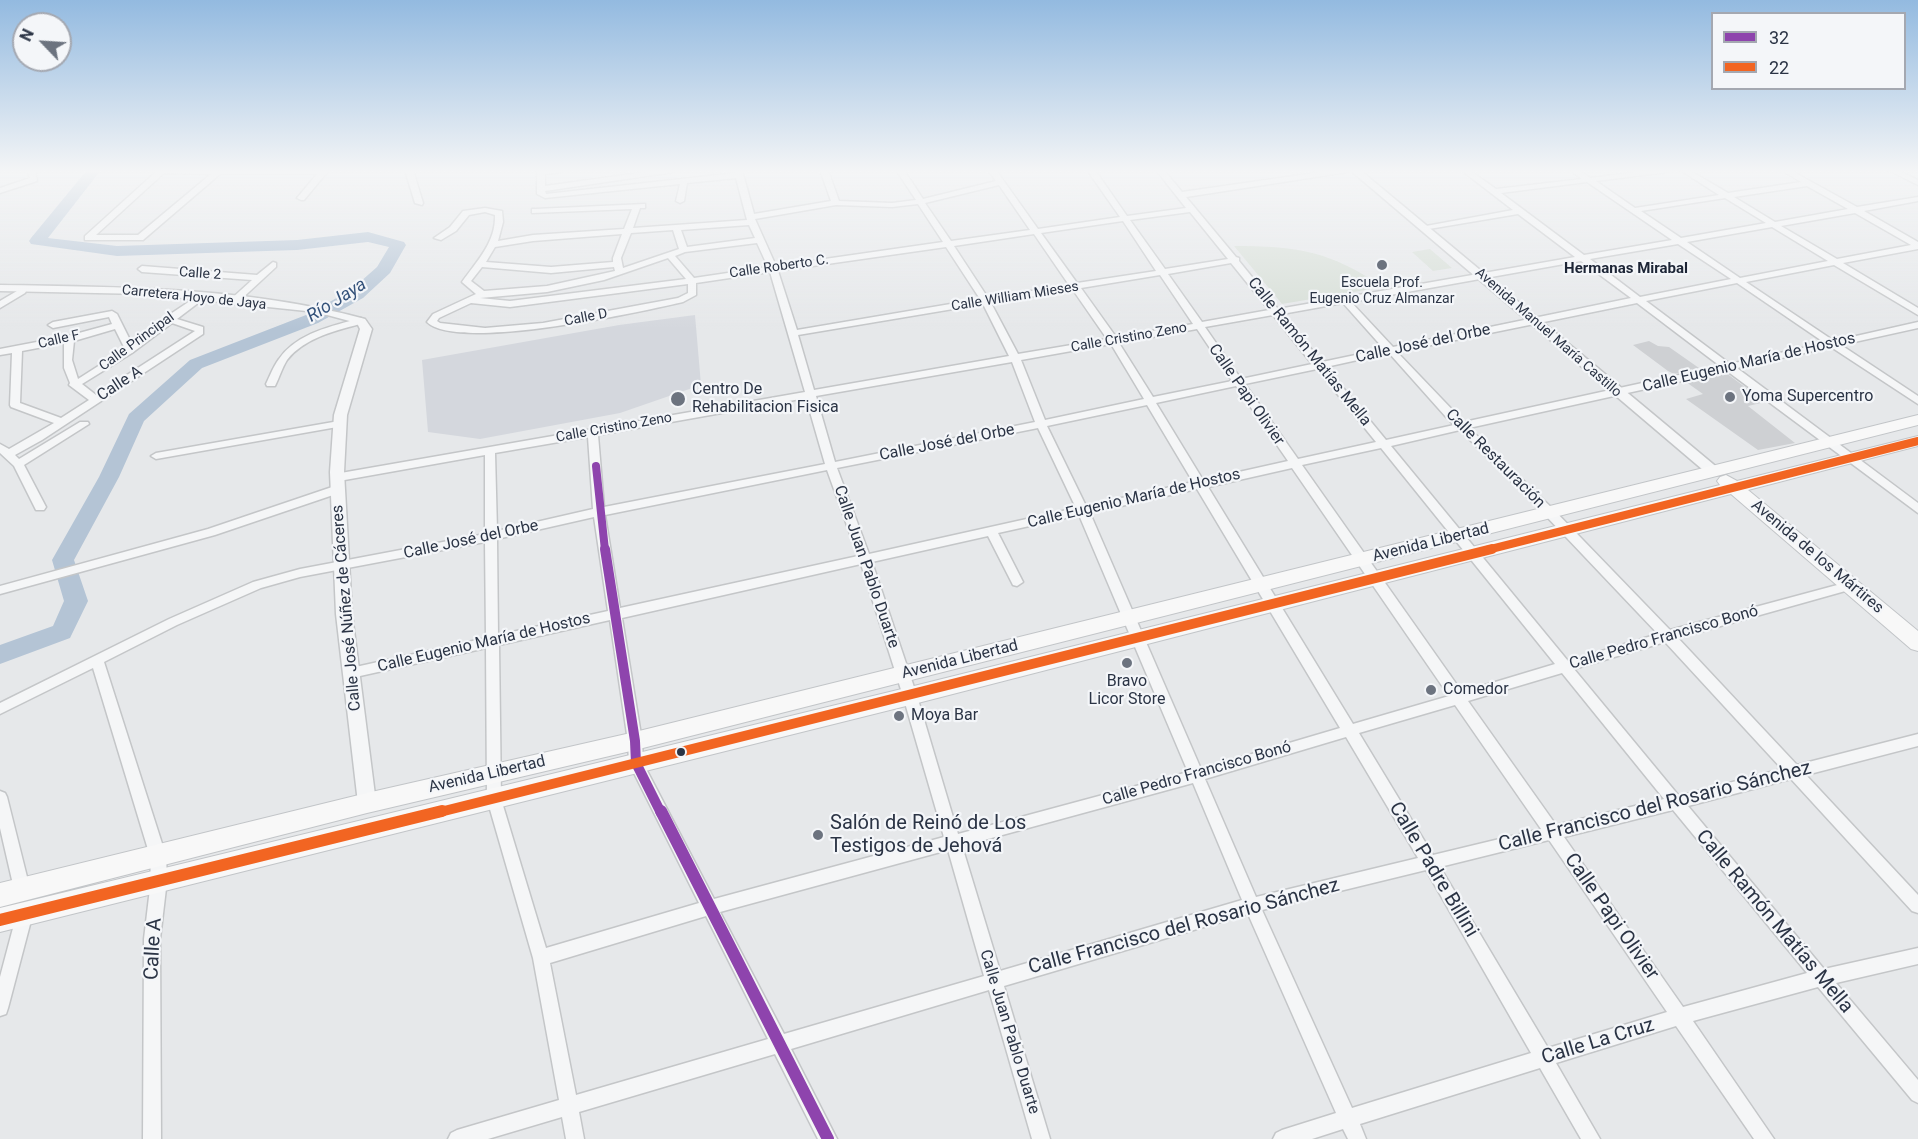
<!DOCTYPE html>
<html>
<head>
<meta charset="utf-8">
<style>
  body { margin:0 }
  #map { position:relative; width:1918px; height:1139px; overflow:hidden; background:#e6e8ea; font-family:Roboto,sans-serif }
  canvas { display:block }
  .legend { position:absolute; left:1711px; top:12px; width:195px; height:78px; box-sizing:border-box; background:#f4f6f9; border:2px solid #a4a8b1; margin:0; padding:8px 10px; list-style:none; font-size:18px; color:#2b3445 }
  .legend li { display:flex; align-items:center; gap:12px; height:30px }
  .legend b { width:30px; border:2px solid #a4a8b1 }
  .north { position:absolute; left:12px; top:12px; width:60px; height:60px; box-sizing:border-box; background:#f4f6f9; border:2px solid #a4a8b1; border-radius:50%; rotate:295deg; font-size:16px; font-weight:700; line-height:24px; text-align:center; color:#2b3445 }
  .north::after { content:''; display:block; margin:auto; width:21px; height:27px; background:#6c737f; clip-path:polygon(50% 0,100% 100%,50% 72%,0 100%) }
</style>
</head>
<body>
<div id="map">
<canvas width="1918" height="1139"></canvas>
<ul class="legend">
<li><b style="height:8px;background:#8e44ad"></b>32</li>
<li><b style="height:8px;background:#f26522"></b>22</li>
</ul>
<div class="north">N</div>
</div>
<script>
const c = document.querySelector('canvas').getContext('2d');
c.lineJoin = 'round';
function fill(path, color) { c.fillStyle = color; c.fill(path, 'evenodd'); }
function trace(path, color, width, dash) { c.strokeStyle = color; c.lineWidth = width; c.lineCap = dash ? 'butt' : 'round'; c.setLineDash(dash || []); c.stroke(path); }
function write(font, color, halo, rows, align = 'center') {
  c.font = font + ' Roboto,sans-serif'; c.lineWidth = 4.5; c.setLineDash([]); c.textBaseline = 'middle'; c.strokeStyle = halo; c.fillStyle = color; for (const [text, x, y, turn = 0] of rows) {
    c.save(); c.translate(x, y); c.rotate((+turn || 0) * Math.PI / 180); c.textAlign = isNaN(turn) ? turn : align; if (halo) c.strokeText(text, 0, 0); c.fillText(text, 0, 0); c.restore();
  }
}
const built = new Path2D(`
  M695,315L701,385L620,413L480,439L428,432L422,360L619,325Z`);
const green = new Path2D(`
  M1234,246C1297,246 1330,251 1383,287L1282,304Z
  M1430,249L1452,268L1433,271L1412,252Z`);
const river = new Path2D(`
  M87,170H101L48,238L117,246L297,240L368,232L404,242L406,245L390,273L363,298L318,323L202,368L144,421L119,477L74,560L88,601L70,638L0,664V645L53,626L64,601L52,560L99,477L129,414L190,360L306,315L351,290L377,267L389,247L368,242L297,250L117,256L31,244L29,241L31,238Z`);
const building = new Path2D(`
  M1649,341L1658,346L1669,347L1699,368L1674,374L1668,371L1633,345Z
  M1726,373L1765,402L1748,406L1795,443L1758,450L1686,399L1703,394L1686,382Z`);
const minor = new Path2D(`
  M27,170H35L37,181L0,193V188L30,178Z
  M158,170H329L304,200H301L297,198L317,174H220L143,240H85V236ZM164,173L211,174L138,235H96Z
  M405,170H413L423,203L422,205L415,203Z
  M537,170H566L562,172L545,174V186L660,170H678L674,172L545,191L546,194L735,173L734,170H742L754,214L831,201L820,170H828L839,201L892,203L916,200L896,170H904L923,199L996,181L988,170H996L1038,229L1120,217L1087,170H1095L1127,216L1186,208L1156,170H1164L1182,192L1335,170H1352L1348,172L1186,197L1236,257L1239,258V261L1278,309L1575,257L1518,214L1423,230V226H1426L1513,210L1461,170H1469L1496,189L1582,179L1570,170H1579L1590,178L1652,170H1672L1668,172L1596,181L1635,208L1719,195L1680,170H1689L1728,193L1801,182L1781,170H1790L1857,207L1918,197V201L1864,211L1918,242V249L1843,263L1918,308V315L1834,265L1746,282L1834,341L1918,322V328L1841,345L1918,396V404L1831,347L1737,368L1918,503V513L1727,371L1469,428L1554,510L1670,630L1852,581L1856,582L1858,585L1856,588L1678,638L1797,765L1918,734V746L1806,775L1918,895V913L1912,911L1791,779L1688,806L1824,969L1918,948V964L1836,983L1918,1080V1103L1912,1100L1818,987L1693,1021L1774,1139H1754L1676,1026L1556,1063L1600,1139H1581L1540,1068L1360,1124L1366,1139H1348L1343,1129L1312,1139H1273L1276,1133L1282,1130L1336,1113L1248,914L1004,986L1050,1139H1032L989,990L791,1049L837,1139H818L775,1054L579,1112L584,1139H566L562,1117L488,1139H448L451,1133L457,1130L559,1100L533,958L487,799L486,648L351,678L346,677L344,673L346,669L351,668L486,638L485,542L300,577L261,588L177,625L104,662L166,856L167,880L160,939L161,1139H143L144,939L151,880L150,856L93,668L0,714V703L169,619L253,582L300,569L485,534V455L339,481L335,480L334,477L335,474L805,392L770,272L696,283V295L683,302C640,312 457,352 427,322L433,314L476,294L462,282C477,261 496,242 495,215L485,212L469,215L456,231L441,240L434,238L450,227L463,211L485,208L502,211L503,222L498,241L533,235L624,229L632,209L532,213V209H535L645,204V208H640L633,228L747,220L736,178L687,183L684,201L680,203L676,201L680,184L545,198L537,194ZM1587,182L1672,240L1584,255L1501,193ZM999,185L1030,230L951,241L925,203ZM1807,186L1848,209L1775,222L1734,197ZM1725,198L1766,223L1681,238L1641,211ZM918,204L943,242L776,266L755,219L836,205L892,207ZM1190,212L1228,259L1165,269L1130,220ZM1855,213L1911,245L1837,259L1781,226ZM1123,221L1156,271L1077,283L1041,233ZM749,225L755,238L687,247L681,230ZM1772,227L1828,261L1740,278L1687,242ZM673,230L679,249L623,268L621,258L631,233ZM622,234L613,258V262L551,267L486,262L495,247L533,241ZM1034,234L1069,285L988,298L954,246ZM757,243L768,267L694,278L675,256L685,252ZM1678,244L1731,279L1640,297L1590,259ZM946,247L980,299L797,330L778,271ZM668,258L686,279L510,301L480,298L547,292L604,280ZM1581,261L1631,298L1393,347L1351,302ZM1231,263L1269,310L1202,322L1168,274ZM482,267L551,273L614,267L615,271L547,286L484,291L471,281ZM1160,275L1193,324L1116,337L1081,288ZM1737,283L1825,343L1730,364L1646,301ZM688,284V293L678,298L543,323L485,328L440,323L437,321L439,318L471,303L510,307ZM1073,290L1107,339L1018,354L991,303ZM1343,303L1384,349L1322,362L1282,314ZM1637,303L1720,366L1464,422L1397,352ZM983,304L1009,356L814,390L798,335ZM1273,315L1312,364L1241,379L1205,327ZM1197,329L1232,381L1153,397L1119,343ZM1111,344L1144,399L1045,420L1021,360ZM1389,353L1446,417L1454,425L1386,440L1326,367ZM1012,362L1035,422L835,462L816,396ZM1317,369L1376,442L1298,459L1245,384ZM1236,386L1288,461L1203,480L1156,403ZM806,398L825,464L604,507L598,435ZM1147,405L1193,482L1086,506L1047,426ZM1038,428L1076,508L869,554L837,468ZM1460,430L1546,516L1658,634L1568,661L1391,446ZM588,437L593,509L497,531L495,453ZM1381,448L1555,664L1462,692L1302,465ZM1292,468L1449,696L1353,724L1208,487ZM827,470L858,556L620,608L605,515ZM1197,489L1340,728L1201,769L1090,513ZM1079,515L1188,772L958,834L917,696L872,562L988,536L1013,585L1017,586L1023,582L998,533ZM594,517L608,611L498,635L497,539ZM861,564L903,696L944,837L714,899L643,763L642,741L622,618ZM610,620L628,741L629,763L699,903L546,948L501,799L499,645ZM1665,642L1782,769L1679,796L1574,669ZM1562,673L1664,799L1556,825L1468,701ZM1455,705L1541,829L1433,855L1359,733ZM1346,737L1418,858L1256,897L1205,779ZM1193,783L1242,900L1000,971L962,846ZM1673,810L1807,973L1683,1007L1564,837ZM1549,840L1667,1012L1548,1048L1440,867ZM948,850L984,976L784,1034L720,912ZM1426,870L1531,1053L1352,1108L1262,910ZM706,916L768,1039L576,1095L550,963Z
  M1888,170H1897L1918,180V185Z
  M273,262L276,263V267L236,304H230V300L252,280L142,272L138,269L142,266L257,275Z
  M22,288L26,291L25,293L0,308V301Z
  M199,295L202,296V300L177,319L203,327V334L42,440L15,455L19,459L80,422H88L89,424L24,465L46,507L44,510H36L14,466L0,453V444L9,449L54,423L11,407L10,405L12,353L0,355V349L68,336L112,324L109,317L53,328L48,325L53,322L112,311L117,314L132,344L166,317ZM172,323L195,331L96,395L82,384L132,353ZM115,329L125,349L78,379L72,360L74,341ZM64,343V368L70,383L69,385L89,400L61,418L20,403L22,351Z
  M361,318L366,321L364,323C338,330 305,337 287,360C282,368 279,378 275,386H267L266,384C270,376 273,367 279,359C297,333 332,326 361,318Z
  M339,421L343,422L344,424L343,426L156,459L151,456L156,453Z
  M338,485L344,489L342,492L215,535L0,594V586L208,529Z
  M0,791L5,793L7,797L31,893L29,898L23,900L17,898L15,893L0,828Z
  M25,906L31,908L33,913L8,1008L6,1014L0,1016V977L17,913L19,908Z`);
const tertiary = new Path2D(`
  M1350,170H1360L1719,469L1721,472L1719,475H1709Z
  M0,285C121,287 247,287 365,319L372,329L347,415L344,472L352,614L376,803L373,809L367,811L361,809L358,803L336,614L330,472L334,415L360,329L357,323L316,312L144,294L0,291Z`);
const primary = new Path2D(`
  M1918,415V425L635,750L367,813L0,907V883L367,793L635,732Z
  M1918,436V446L1748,490L1918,631V651L1911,649L1731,494L910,705L0,932V908L910,687L1720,485L1717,481L1720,477L1726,475L1737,481Z`);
const bus1Far2 = new Path2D(`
  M596,466L605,550`);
const bus1Far1 = new Path2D(`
  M605,549L635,741L636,763L661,813`);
const bus1 = new Path2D(`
  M661,811L828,1139`);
const bus2Far2 = new Path2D(`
  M1487,550L1918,441`);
const bus2Far1 = new Path2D(`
  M436,813L1492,549`);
const bus2 = new Path2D(`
  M0,920L442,811`);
const markers = [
  [1382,265,6,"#6c737f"],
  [1730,397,6,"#6c737f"],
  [678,399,8,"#6c737f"],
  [1127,663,6,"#6c737f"],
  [1431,690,6,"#6c737f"],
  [899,716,6,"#6c737f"],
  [681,752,5,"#2b3445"],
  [818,835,6,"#6c737f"]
];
const farStreetnames = [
  ["Calle Roberto C.",779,267,-8],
  ["Calle 2",200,274,4],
  ["Calle William Mieses",1015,297,-9],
  ["Carretera Hoyo de Jaya",194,298,6],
  ["Calle D",586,318,-11],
  ["Avenida Manuel María Castillo",1548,333,41],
  ["Calle Cristino Zeno",1129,338,-10],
  ["Calle F",59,340,-13],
  ["Calle Principal",137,342,-36],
  ["Calle Cristino Zeno",614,428,-10]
];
const farPoinames = [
  ["Escuela Prof.",1382,283],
  ["Eugenio Cruz Almanzar",1382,299]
];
const farNeighbourhoodnames = [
  ["Hermanas Mirabal",1626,269]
];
const streetNames = [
  ["Calle José del Orbe",1423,344,-12],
  ["Calle Ramón Matías Mella",1309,352,51],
  ["Calle Eugenio María de Hostos",1749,363,-13],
  ["Calle A",120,384,-33],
  ["Calle Papi Olivier",1246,395,55],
  ["Calle José del Orbe",947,443,-11],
  ["Calle Restauración",1495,459,45],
  ["Calle Eugenio María de Hostos",1134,499,-13],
  ["Calle José del Orbe",471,540,-12],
  ["Avenida Libertad",1431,543,-14],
  ["Avenida de los Mártires",1817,557,40],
  ["Calle Juan Pablo Duarte",866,567,71],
  ["Calle José Núñez de Cáceres",347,608,-95],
  ["Calle Pedro Francisco Bonó",1664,638,-16],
  ["Calle Eugenio María de Hostos",484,643,-13],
  ["Avenida Libertad",960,660,-14],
  ["Calle Pedro Francisco Bonó",1197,774,-16],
  ["Avenida Libertad",487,775,-13],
  ["Calle Juan Pablo Duarte",1009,1032,73]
];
const poiNames = [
  ["Centro De",692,390],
  ["Rehabilitacion Fisica",692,408],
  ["Yoma Supercentro",1742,397],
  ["Bravo",1127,682,"center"],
  ["Licor Store",1127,700,"center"],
  ["Comedor",1443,690],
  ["Moya Bar",911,716]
];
const waterNames = [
  ["Río Jaya",337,301,-32]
];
const nearStreetnames = [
  ["Calle Francisco del Rosario Sánchez",1655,807,-14],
  ["Calle Padre Billini",1433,870,59],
  ["Calle Papi Olivier",1611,917,55],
  ["Calle Ramón Matías Mella",1774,922,50],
  ["Calle Francisco del Rosario Sánchez",1184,927,-15],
  ["Calle A",154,949,-87],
  ["Calle La Cruz",1598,1042,-17]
];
const nearPoinames = [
  ["Salón de Reinó de Los",830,824],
  ["Testigos de Jehová",830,847]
];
fill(built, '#d4d7dd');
fill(green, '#d6ded6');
fill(river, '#b4c4d5');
fill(building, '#ced0d3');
trace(minor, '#c4c6c8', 3);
trace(tertiary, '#c4c6c8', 3);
trace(primary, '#c2c5c8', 2);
fill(minor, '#f5f6f7');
fill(tertiary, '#f5f6f7');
fill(primary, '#f8f8f8');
trace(bus1Far2, '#8e44ad', 8);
trace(bus1Far1, '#8e44ad', 10);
trace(bus1, '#8e44ad', 12);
trace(bus2Far2, '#f26522', 8);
trace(bus2Far1, '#f26522', 10);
trace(bus2, '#f26522', 12);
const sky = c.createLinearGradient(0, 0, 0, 329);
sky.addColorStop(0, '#93bae0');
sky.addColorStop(0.52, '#f4f5f6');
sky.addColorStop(1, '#f4f5f600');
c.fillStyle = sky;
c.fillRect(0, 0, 1918, 329);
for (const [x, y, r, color] of markers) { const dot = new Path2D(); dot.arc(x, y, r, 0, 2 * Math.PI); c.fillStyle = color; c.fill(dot); trace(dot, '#f4f6f9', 2); }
write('14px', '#2b3445', '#f4f6f9', farStreetnames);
write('14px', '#2b3445', '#f4f6f9', farPoinames);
write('bold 15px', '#1d2536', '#f4f6f9', farNeighbourhoodnames);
write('16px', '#2b3445', '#f4f6f9', streetNames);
write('16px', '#2b3445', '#f4f6f9', poiNames, 'left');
write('italic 18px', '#34527a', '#f4f6f9', waterNames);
write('20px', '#2b3445', '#f4f6f9', nearStreetnames);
write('20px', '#2b3445', '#f4f6f9', nearPoinames, 'left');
</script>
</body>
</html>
